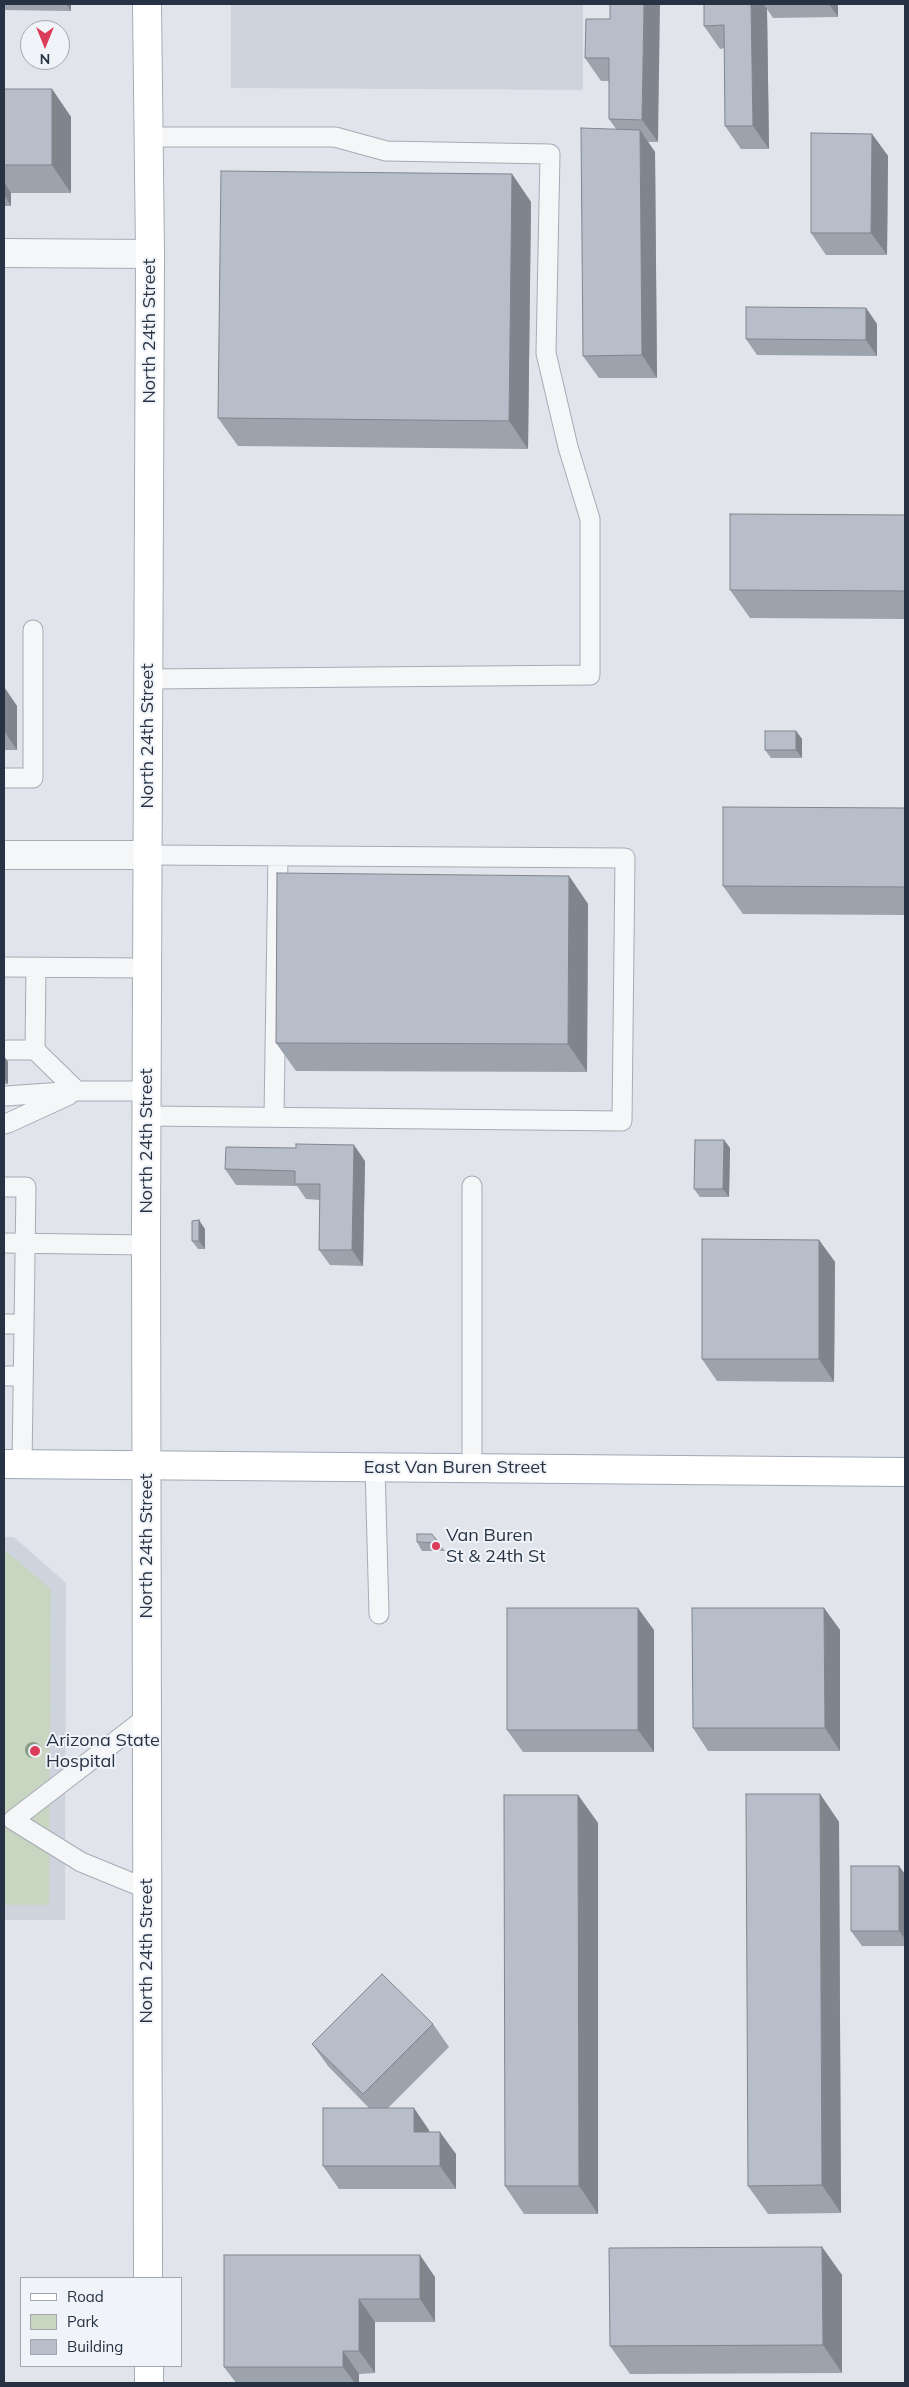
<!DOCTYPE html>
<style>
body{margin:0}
#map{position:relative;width:909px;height:2387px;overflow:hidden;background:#e1e5eb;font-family:Mulish,sans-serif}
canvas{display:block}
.frame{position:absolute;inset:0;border:5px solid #273344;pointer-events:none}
.legend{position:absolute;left:20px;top:2277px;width:162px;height:90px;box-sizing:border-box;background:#f0f4f8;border:1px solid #a0a7b0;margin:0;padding:6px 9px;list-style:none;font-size:15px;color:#273344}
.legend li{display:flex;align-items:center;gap:10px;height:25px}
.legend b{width:25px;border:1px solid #a0a7b0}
.north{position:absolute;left:20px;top:20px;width:50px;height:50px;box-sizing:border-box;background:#f0f4f8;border:1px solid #a0a7b0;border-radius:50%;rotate:180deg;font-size:14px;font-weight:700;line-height:20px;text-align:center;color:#273344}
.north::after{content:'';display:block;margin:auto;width:18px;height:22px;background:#da3c59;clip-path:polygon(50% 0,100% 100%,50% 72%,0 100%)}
</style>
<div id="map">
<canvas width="909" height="2387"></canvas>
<div class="frame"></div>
<ul class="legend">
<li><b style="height:6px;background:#fff"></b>Road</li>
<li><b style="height:14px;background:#c7d5c1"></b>Park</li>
<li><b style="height:14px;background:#b7bec9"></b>Building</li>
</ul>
<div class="north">N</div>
</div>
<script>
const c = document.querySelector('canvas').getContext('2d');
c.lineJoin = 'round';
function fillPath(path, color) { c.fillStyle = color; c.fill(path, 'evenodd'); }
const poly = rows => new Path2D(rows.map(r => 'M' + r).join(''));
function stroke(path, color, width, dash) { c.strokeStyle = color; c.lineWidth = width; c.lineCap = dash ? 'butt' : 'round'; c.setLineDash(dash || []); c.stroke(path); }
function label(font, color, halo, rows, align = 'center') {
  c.font = font + ' Mulish,sans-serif'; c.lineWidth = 4; c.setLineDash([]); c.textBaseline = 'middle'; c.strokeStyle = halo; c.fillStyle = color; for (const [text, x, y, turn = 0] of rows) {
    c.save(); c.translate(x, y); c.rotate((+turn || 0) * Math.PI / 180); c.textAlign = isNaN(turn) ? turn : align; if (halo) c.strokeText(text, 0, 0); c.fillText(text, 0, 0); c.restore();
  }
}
const built = poly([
 [231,4,583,4,583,90,231,88],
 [4,1537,14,1537,66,1583,65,1920,4,1920]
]);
const green = poly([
 [4,1552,7,1552,51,1589,49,1905,4,1905]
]);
const service = poly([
 [148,137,335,137,386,151,550,154,546,353,568,447,590,519,590,675,148,679],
 [4,778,33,778,33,630],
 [4,967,148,968],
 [7,1050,35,1050,77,1091],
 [35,1050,36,967],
 [6,1096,77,1091,147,1091],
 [147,1116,622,1121,625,858,148,855],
 [274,1116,278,856],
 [4,1124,8,1123,69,1095],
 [472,1186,472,1468],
 [4,1187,26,1187,22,1465],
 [4,1243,147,1245],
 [4,1324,23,1324],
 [4,1376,23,1376],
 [375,1467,379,1614],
 [147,1717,13,1820,81,1862,147,1889]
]);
const minor = poly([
 [4,253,150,254],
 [4,855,148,855]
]);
const secondary = poly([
 [147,4,150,254,146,1232,148,2278],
 [149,2366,149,2383]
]);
const primary = poly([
 [4,1464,905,1472]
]);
const trees = [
 [33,1750]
];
const wall = poly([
 [4,4,71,4,71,11,4,10],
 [704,4,838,4,838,17,773,18,767,9,769,149,741,149,725,126,725,48,720,49,704,26],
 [610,19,658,142,648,142,655,152,657,378,599,378,583,356,616,129,609,119,609,81,601,81,585,58],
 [4,89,52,89,71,117,71,193,11,193,11,206,4,206],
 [872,134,888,156,887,255,826,255,811,233],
 [512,174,531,202,528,449,238,446,218,418],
 [866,308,877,324,877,356,757,355,746,339],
 [905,515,905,619,750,618,730,590],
 [4,687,17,706,17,750,4,750],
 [796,731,802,739,802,758,771,758,765,750],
 [905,808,905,915,743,914,723,886],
 [569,876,588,904,587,1072,296,1071,276,1043],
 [4,1056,8,1062,8,1084,4,1084],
 [724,1140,730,1148,729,1197,700,1197,694,1189],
 [365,1161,363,1266,330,1265,319,1250,320,1200,306,1199,297,1186,236,1185,225,1169],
 [205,1229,205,1249,198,1249,192,1241],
 [819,1240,835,1262,834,1382,717,1381,702,1359],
 [417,1542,439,1543,445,1551,422,1551],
 [824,1608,840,1630,840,1751,708,1751,693,1728],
 [654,1630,654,1752,523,1752,507,1730],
 [820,1794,839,1822,841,2213,768,2214,748,2186],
 [578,1795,598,1823,598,2214,524,2214,505,2186],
 [905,1874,905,1946,862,1946,851,1931],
 [433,2024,449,2047,388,2108,429,2130,429,2132,456,2154,456,2189,339,2189,323,2166,369,2108,328,2066,312,2044],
 [822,2247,842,2275,842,2373,630,2374,610,2346],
 [224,2255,435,2277,435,2322,375,2322,375,2373,359,2374,359,2383,236,2383,224,2367]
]);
const shadedWall = poly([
 [66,4,71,4,71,11],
 [644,4,660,4,658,142,642,120],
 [751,4,763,4,767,9,769,149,753,126],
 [829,4,838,4,838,17],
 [52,89,71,117,71,193,52,165],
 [640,130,655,152,657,378,642,355],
 [872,134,888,156,887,255,871,233],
 [512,174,531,202,528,449,509,421],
 [4,182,11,193,11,206,4,195],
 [866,308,877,324,877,356,866,340],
 [4,687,17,706,17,750,4,731],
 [796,731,802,739,802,758,796,750],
 [569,876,588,904,587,1072,568,1044],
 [4,1056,8,1062,8,1084,4,1078],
 [724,1140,730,1148,729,1197,723,1189],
 [354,1145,365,1161,363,1266,352,1250],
 [199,1220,205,1229,205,1249,199,1241],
 [819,1240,835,1262,834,1382,819,1359],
 [638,1608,654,1630,654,1752,638,1730],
 [824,1608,840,1630,840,1751,825,1728],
 [820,1794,839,1822,841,2213,822,2185],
 [578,1795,598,1823,598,2214,579,2186],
 [899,1866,905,1874,905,1939,899,1931],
 [414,2108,429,2130,429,2154,414,2132],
 [440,2132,456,2154,456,2189,440,2166],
 [822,2247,842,2275,842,2373,823,2345],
 [420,2255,435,2277,435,2322,420,2299],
 [359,2299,375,2322,375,2373,359,2351],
 [343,2351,359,2374,359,2383,355,2383,343,2367]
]);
const building = poly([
 [610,4,644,4,642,120,609,119,609,58,585,58,586,19,610,19,610,4],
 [704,4,751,4,753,126,725,126,724,25,704,26,704,4],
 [4,89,52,89,52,165,4,165,4,89],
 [581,128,640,130,642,355,583,356,581,128],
 [811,133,872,134,871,233,811,233,811,133],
 [221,171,512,174,509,421,218,418,221,171],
 [746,307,866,308,866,340,746,339,746,307],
 [730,514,905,515,905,591,730,590,730,514],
 [765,731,796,731,796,750,765,750,765,731],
 [723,807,905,808,905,887,723,886,723,807],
 [277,873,569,876,568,1044,276,1043,277,873],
 [695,1140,724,1140,723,1189,694,1189,695,1140],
 [296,1144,354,1145,352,1250,319,1250,320,1184,295,1184,295,1171,225,1169,226,1147,296,1148,296,1144],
 [199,1220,199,1241,192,1241,192,1221,199,1220],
 [702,1239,819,1240,819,1359,702,1359,702,1239],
 [417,1534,432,1534,439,1543,417,1542,417,1534],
 [507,1608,638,1608,638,1730,507,1730,507,1608],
 [692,1608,824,1608,825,1728,693,1728,692,1608],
 [746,1794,820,1794,822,2185,748,2186,746,1794],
 [504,1795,578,1795,579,2186,505,2186,504,1795],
 [851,1866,899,1866,899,1931,851,1931,851,1866],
 [382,1974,433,2024,363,2094,312,2044,382,1974],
 [323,2108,414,2108,414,2132,440,2132,440,2166,323,2166,323,2108],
 [822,2247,823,2345,610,2346,609,2248,822,2247],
 [224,2255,420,2255,420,2299,359,2299,359,2351,343,2351,343,2367,224,2367,224,2255]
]);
const markers = [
 [436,1546,5,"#da3c59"],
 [35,1751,6,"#da3c59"]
];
const streetNames = [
 ["North 24th Street",150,331,-90],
 ["North 24th Street",148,736,-90],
 ["North 24th Street",147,1141,-90],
 ["East Van Buren Street",455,1468],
 ["North 24th Street",147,1546,-90],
 ["North 24th Street",147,1951,-90]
];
const poiNames = [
 ["Van Buren",446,1536],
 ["St & 24th St",446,1557],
 ["Arizona State",46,1741],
 ["Hospital",46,1762]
];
fillPath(built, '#ced4dd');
fillPath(green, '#c7d5c1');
stroke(service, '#a5acb6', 21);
stroke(minor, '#a5acb6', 30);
stroke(secondary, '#a5acb6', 30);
stroke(primary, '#9fa9b7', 30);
stroke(service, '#f4f6f8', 19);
stroke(minor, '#f4f6f8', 28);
stroke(secondary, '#fff', 28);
stroke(primary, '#fff', 28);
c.fillStyle = '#879c86';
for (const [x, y] of trees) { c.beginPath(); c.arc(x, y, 8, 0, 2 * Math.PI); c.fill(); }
fillPath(wall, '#9da3ad');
fillPath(shadedWall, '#80858d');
fillPath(building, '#b7bec9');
stroke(building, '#80858d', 1);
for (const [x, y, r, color] of markers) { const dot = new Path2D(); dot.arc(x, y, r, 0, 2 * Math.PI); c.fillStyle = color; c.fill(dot); stroke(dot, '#f0f4f8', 2); }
label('18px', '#273344', '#f0f4f8', streetNames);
label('18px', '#273344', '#f0f4f8', poiNames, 'left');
</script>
